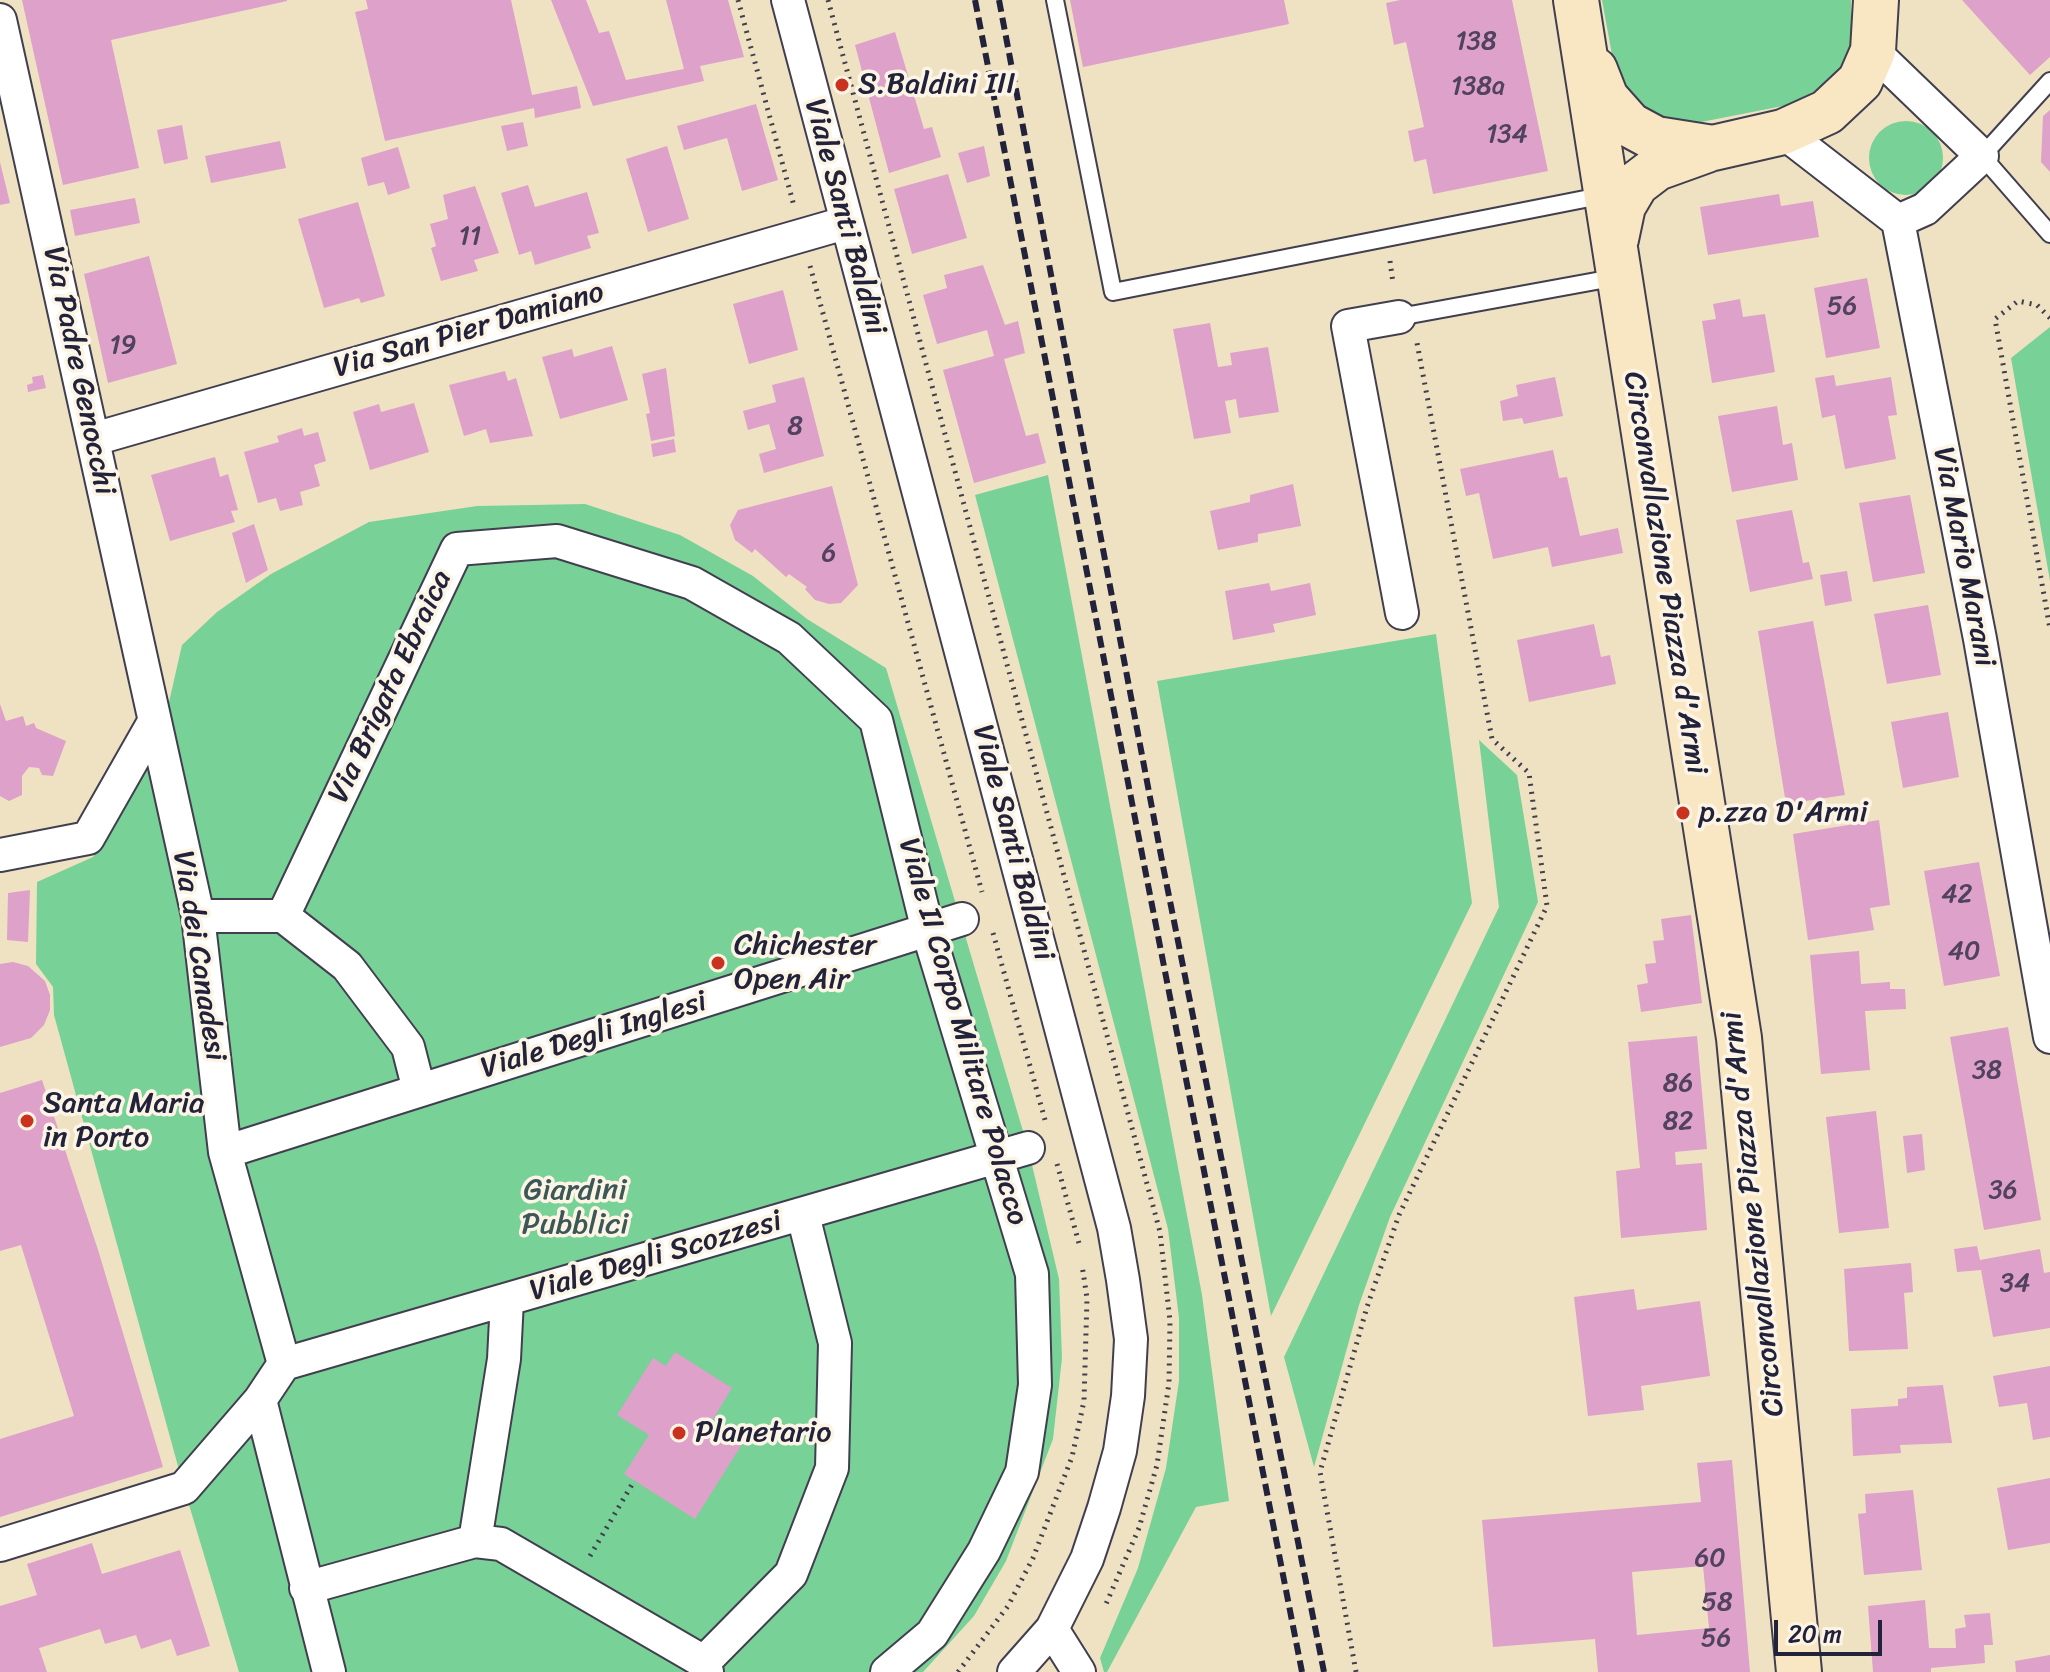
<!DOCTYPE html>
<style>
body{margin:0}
#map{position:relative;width:2050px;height:1672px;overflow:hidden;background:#efe2c2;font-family:Sriracha,sans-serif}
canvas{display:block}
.scale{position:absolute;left:1774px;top:1620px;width:108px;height:36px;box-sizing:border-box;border:4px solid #22223b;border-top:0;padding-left:10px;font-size:24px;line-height:28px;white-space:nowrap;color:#22223b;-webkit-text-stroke:6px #fcf5e5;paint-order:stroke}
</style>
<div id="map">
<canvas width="2050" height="1672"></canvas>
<div class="scale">20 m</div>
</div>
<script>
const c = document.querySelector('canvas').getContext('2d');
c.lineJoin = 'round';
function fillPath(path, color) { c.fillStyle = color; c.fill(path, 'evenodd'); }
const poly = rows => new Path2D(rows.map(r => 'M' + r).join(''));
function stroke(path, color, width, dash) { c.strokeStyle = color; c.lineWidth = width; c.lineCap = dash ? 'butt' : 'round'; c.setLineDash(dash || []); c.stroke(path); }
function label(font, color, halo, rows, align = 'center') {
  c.font = font + ' Sriracha,sans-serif'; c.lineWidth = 7; c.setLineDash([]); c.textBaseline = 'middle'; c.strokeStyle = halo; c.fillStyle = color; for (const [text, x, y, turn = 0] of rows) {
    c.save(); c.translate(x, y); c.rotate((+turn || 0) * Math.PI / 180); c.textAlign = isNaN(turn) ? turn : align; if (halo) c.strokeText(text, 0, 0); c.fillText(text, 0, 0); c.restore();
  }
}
const green = poly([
 [1602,0,1851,0,1851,50,1845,66,1821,88,1788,105,1696,123,1656,116,1630,101,1613,60],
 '1869 158a37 37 0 1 1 74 0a37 37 0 1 1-74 0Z',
 [2050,327,2050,581,2011,358],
 [1048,475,1202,1295,1229,1501,1196,1507,1107,1672,1104,1672,1100,1658,1138,1568,1166,1468,1179,1381,1179,1318,1168,1229,975,495],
 [585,504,680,535,753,576,807,619,886,668,1028,1148,1059,1279,1062,1358,1053,1439,1006,1561,974,1616,923,1672,239,1672,184,1488,54,1015,53,987,36,964,37,882,93,857,159,746,182,645,217,612,271,574,369,522,477,506],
 [1436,634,1472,903,1271,1316,1157,681],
 [1479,740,1517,775,1538,902,1390,1217,1359,1305,1314,1467,1284,1357,1499,907]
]);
const building = poly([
 [22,0,287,0,287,1,111,40,139,168,63,185],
 [366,0,511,0,532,95,577,86,581,108,535,118,534,108,385,141,355,12,368,9],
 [551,0,586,0,599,33,609,31,626,80,684,69,666,0,728,0,744,57,700,66,704,81,593,106],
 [1070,0,1284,0,1289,24,1083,67],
 [1400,0,1512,0,1548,171,1433,194,1426,159,1414,162,1408,131,1424,127,1406,42,1394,45,1386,3],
 [1962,0,2050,0,2050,57,2030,75],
 [895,32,924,129,932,127,941,157,889,173,855,45],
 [756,104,778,180,742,191,727,138,684,150,677,126],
 [2050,110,2050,172,2041,162,2043,116],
 [523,122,528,146,507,151,501,126],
 [182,125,188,159,164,164,157,130],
 [280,141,286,168,211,183,205,156],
 [667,146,689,219,648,232,626,159],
 [984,146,990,176,967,183,958,153],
 [398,147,410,188,388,195,384,182,368,186,361,158],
 [0,162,10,203,0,205],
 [948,174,967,238,912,254,894,189],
 [528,185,535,207,587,192,599,233,587,236,591,248,535,265,531,251,519,255,501,193],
 [475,186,499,253,474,260,478,271,441,281,431,248,436,246,430,224,448,219,443,195],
 [1779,194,1781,206,1813,201,1819,237,1708,255,1700,207],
 [135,198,140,223,75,236,70,210],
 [358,202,385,296,361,303,359,298,324,308,298,219],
 [149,256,177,364,108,383,84,274],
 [983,265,1005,325,1018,321,1025,353,1004,359,1026,436,1038,433,1046,463,974,483,943,370,994,356,987,330,937,344,923,295,947,288,944,275],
 [1867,278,1880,348,1826,358,1814,288],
 [783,290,798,350,749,364,733,304],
 [1740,299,1743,317,1765,314,1775,372,1712,383,1702,321,1716,319,1713,304],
 [1210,323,1218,367,1232,365,1230,353,1268,347,1279,412,1239,418,1236,399,1225,401,1231,433,1194,439,1173,329],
 [612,346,628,400,560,419,542,357,572,349,574,357],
 [666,368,675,436,651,441,646,414,650,413,642,374],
 [505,371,508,381,516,378,533,436,490,443,486,429,464,436,449,385],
 [43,375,46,388,28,392,27,385,33,383,32,377],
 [1834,375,1836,386,1891,377,1897,415,1888,416,1896,459,1845,469,1835,415,1822,418,1815,378],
 [804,377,824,456,764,473,759,454,776,449,769,424,748,430,743,411,776,402,772,385],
 [1555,377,1563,416,1524,424,1522,418,1503,421,1500,401,1518,396,1516,385],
 [414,403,429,452,370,470,353,412,379,404,381,412],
 [1777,406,1783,445,1792,443,1798,480,1732,492,1718,416],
 [302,428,304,436,318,432,326,461,314,465,320,486,300,492,303,505,280,511,276,498,258,503,244,452,279,442,277,436],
 [674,439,676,452,653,457,651,444],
 [1553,450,1559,478,1567,477,1580,536,1618,528,1623,553,1552,567,1548,547,1493,559,1479,493,1466,496,1460,469],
 [215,457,220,477,228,474,238,510,231,511,235,522,170,541,151,475],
 [1293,484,1301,526,1258,534,1258,542,1218,550,1210,511,1250,502,1250,495],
 [832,486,858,585,841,603,829,604,815,600,805,589,807,587,789,574,786,577,755,549,752,553,735,540,730,525,738,510],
 [1910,495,1925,573,1873,582,1859,503],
 [1792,510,1803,563,1809,562,1813,579,1750,592,1736,520],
 [254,524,268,570,246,583,232,533],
 [1847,571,1852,601,1825,606,1820,575],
 [1269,583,1271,591,1310,583,1316,615,1273,624,1275,632,1233,640,1225,591],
 [1928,605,1941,675,1887,684,1874,614],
 [1813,621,1845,795,1786,804,1758,631],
 [1594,624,1601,657,1610,655,1616,684,1529,702,1517,640],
 [0,704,6,721,23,716,26,726,34,723,36,728,66,741,53,776,42,775,39,768,29,767,22,776,22,795,9,801,0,796],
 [1948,712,1959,777,1903,788,1891,722],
 [1879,820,1890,905,1870,908,1874,930,1808,940,1793,834],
 [1979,862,2000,976,1944,986,1924,871],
 [30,890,28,942,7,940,8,893],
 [1691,915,1702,1003,1641,1012,1637,985,1648,983,1645,964,1656,963,1653,941,1664,940,1661,919],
 [1859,951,1861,984,1890,982,1890,989,1905,989,1906,1009,1865,1011,1870,1070,1821,1074,1810,955],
 [13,962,28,966,45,981,50,995,50,1010,44,1025,31,1038,0,1047,0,964],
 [2008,1027,2041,1220,1984,1230,1950,1037],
 [1697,1036,1707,1149,1675,1152,1676,1165,1702,1163,1707,1230,1621,1238,1616,1171,1640,1168,1628,1042],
 [42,1080,99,1253,163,1467,0,1517,0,1439,74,1416,21,1245,0,1251,0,1093],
 [1876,1111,1889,1228,1839,1233,1826,1117],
 [1922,1134,1925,1170,1907,1173,1903,1136],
 [1977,1246,1980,1260,2040,1249,2044,1273,2050,1272,2050,1328,1993,1337,1981,1270,1957,1272,1954,1249],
 [1911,1263,1913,1292,1904,1293,1908,1349,1849,1351,1844,1269],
 [1634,1289,1637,1310,1700,1301,1710,1376,1641,1386,1644,1410,1588,1416,1574,1297],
 [675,1352,732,1388,712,1421,744,1441,695,1519,624,1474,649,1435,617,1415,653,1358,666,1366],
 [2050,1366,2050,1437,2033,1440,2027,1403,1999,1407,1993,1376],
 [1943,1385,1952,1443,1900,1445,1901,1453,1853,1456,1851,1409,1898,1406,1898,1399,1907,1398,1907,1387],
 [1732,1460,1750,1672,1598,1672,1595,1639,1493,1647,1482,1520,1701,1502,1697,1463],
 [1703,1566,1709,1628,1637,1635,1632,1572],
 [2050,1478,2050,1543,2008,1550,1997,1488],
 [1913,1490,1922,1570,1864,1575,1858,1514,1866,1513,1865,1494],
 [92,1543,102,1574,180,1550,210,1646,177,1656,171,1639,141,1649,136,1635,105,1644,100,1629,39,1648,47,1672,0,1672,0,1606,37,1595,27,1564],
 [1925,1600,1929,1648,1956,1648,1955,1629,1966,1627,1964,1615,1990,1613,1993,1645,1984,1645,1985,1663,1931,1668,1931,1672,1873,1672,1868,1606],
 [2050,1655,2050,1672,2016,1672,2015,1661]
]);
const path = poly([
 [738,0,794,206],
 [828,0,1160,1232,1170,1321,1169,1383,1157,1465,1139,1528,1106,1604],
 [1390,261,1393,283],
 [810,266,982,892],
 [2050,318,2037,305,2018,301,1995,319,2050,629],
 [993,933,1045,1120],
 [1057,1164,1080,1247],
 [590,1556,634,1481],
 [958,1672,1008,1606,1033,1558,1072,1457,1084,1401,1087,1298,1082,1265],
 [1356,1672,1320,1472,1367,1307,1399,1215,1547,906,1529,773,1492,739,1417,343]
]);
const lane = poly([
 [1055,0,1113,292,1605,195],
 [2050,81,1982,156,2050,234],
 [1399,317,1618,277]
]);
const street = poly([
 [788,0,1114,1228,1123,1280,1131,1339,1128,1396,1120,1451,1104,1508,1087,1559,1052,1629,1014,1672],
 [0,20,198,916,225,1152,284,1364,260,1400,329,1672],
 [1873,51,1982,156,1925,209,1898,221],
 [1783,132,1898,221,1980,639,2050,1037],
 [1399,317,1348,326,1402,613],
 [94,439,845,223],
 [0,855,88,838,154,722],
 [198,916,283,916,347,966,408,1047,419,1090],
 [283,916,457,549,557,541,692,583,789,638,876,720,928,931,1032,1274,1035,1385,1022,1472,984,1551,932,1634,887,1672],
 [225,1152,962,919],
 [284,1364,1028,1148],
 [475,1541,504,1359,507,1300],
 [0,1545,184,1488,260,1400],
 [306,1588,475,1541,501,1544,704,1662,707,1672],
 [1052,1629,1079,1672],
 [704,1662,791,1574,832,1468,835,1343,803,1215]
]);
const secondary = poly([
 [1576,0,1739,1038,1799,1672],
 [1595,70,1606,98,1630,125,1656,139,1713,148,1783,132,1827,112,1860,81,1873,51,1876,0],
 [1616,239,1623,206,1636,184,1657,168,1707,150]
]);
const rail = poly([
 [975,0,1302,1672],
 [999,0,1163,866,1324,1672]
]);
const markers = [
 [842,85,8,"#c8321e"],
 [1683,813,8,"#c8321e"],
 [718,963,8,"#c8321e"],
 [27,1121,8,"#c8321e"],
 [679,1433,8,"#c8321e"]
];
const numberNames = [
 ["138",1476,42],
 ["138a",1478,87],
 ["134",1507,135],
 ["11",470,237],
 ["56",1842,307],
 ["19",123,346],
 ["8",795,427],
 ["6",829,554],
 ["42",1957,895],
 ["40",1964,952],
 ["38",1987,1071],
 ["86",1678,1084],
 ["82",1678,1122],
 ["36",2003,1191],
 ["34",2015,1284],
 ["60",1710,1559],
 ["58",1717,1603],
 ["56",1716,1639]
];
const poiNames = [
 ["S.Baldini III",858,85],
 ["p.zza D'Armi",1699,813],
 ["Chichester",734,946],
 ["Open Air",734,980],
 ["Santa Maria",43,1104],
 ["in Porto",43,1138],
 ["Planetario",695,1433]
];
const streetNames = [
 ["Viale Santi Baldini",844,217,75],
 ["Via San Pier Damiano",469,331,-16],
 ["Via Padre Genocchi",78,371,78],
 ["Via Mario Marani",1963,557,79],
 ["Circonvallazione Piazza d'Armi",1664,573,81],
 ["Via Brigata Ebraica",391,687,-65],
 ["Viale Santi Baldini",1012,843,75],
 ["Via dei Canadesi",198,956,81],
 ["Viale II Corpo Militare Polacco",962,1032,74],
 ["Viale Degli Inglesi",594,1036,-17],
 ["Circonvallazione Piazza d'Armi",1754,1214,-96],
 ["Viale Degli Scozzesi",656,1257,-16]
];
const parkNames = [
 ["Giardini",575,1191],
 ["Pubblici",575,1225]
];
fillPath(green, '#78d197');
fillPath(building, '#dda1ca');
stroke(lane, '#413f4f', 20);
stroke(street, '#413f4f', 36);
stroke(secondary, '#413f4f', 48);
stroke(path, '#413f4f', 5, [2, 6]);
stroke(lane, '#fff', 16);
stroke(street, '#fff', 32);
stroke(secondary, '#f9e7c3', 44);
stroke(rail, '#22223b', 6, [12, 6]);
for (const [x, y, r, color] of markers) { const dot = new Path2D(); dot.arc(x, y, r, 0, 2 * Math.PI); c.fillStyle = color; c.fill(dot); stroke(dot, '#fcf5e5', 3); }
label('26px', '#51425f', null, numberNames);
label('30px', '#22223b', '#fcf5e5', poiNames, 'left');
label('30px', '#22223b', '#fcf5e5', streetNames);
label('30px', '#3c5757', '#fcf5e5', parkNames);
</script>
